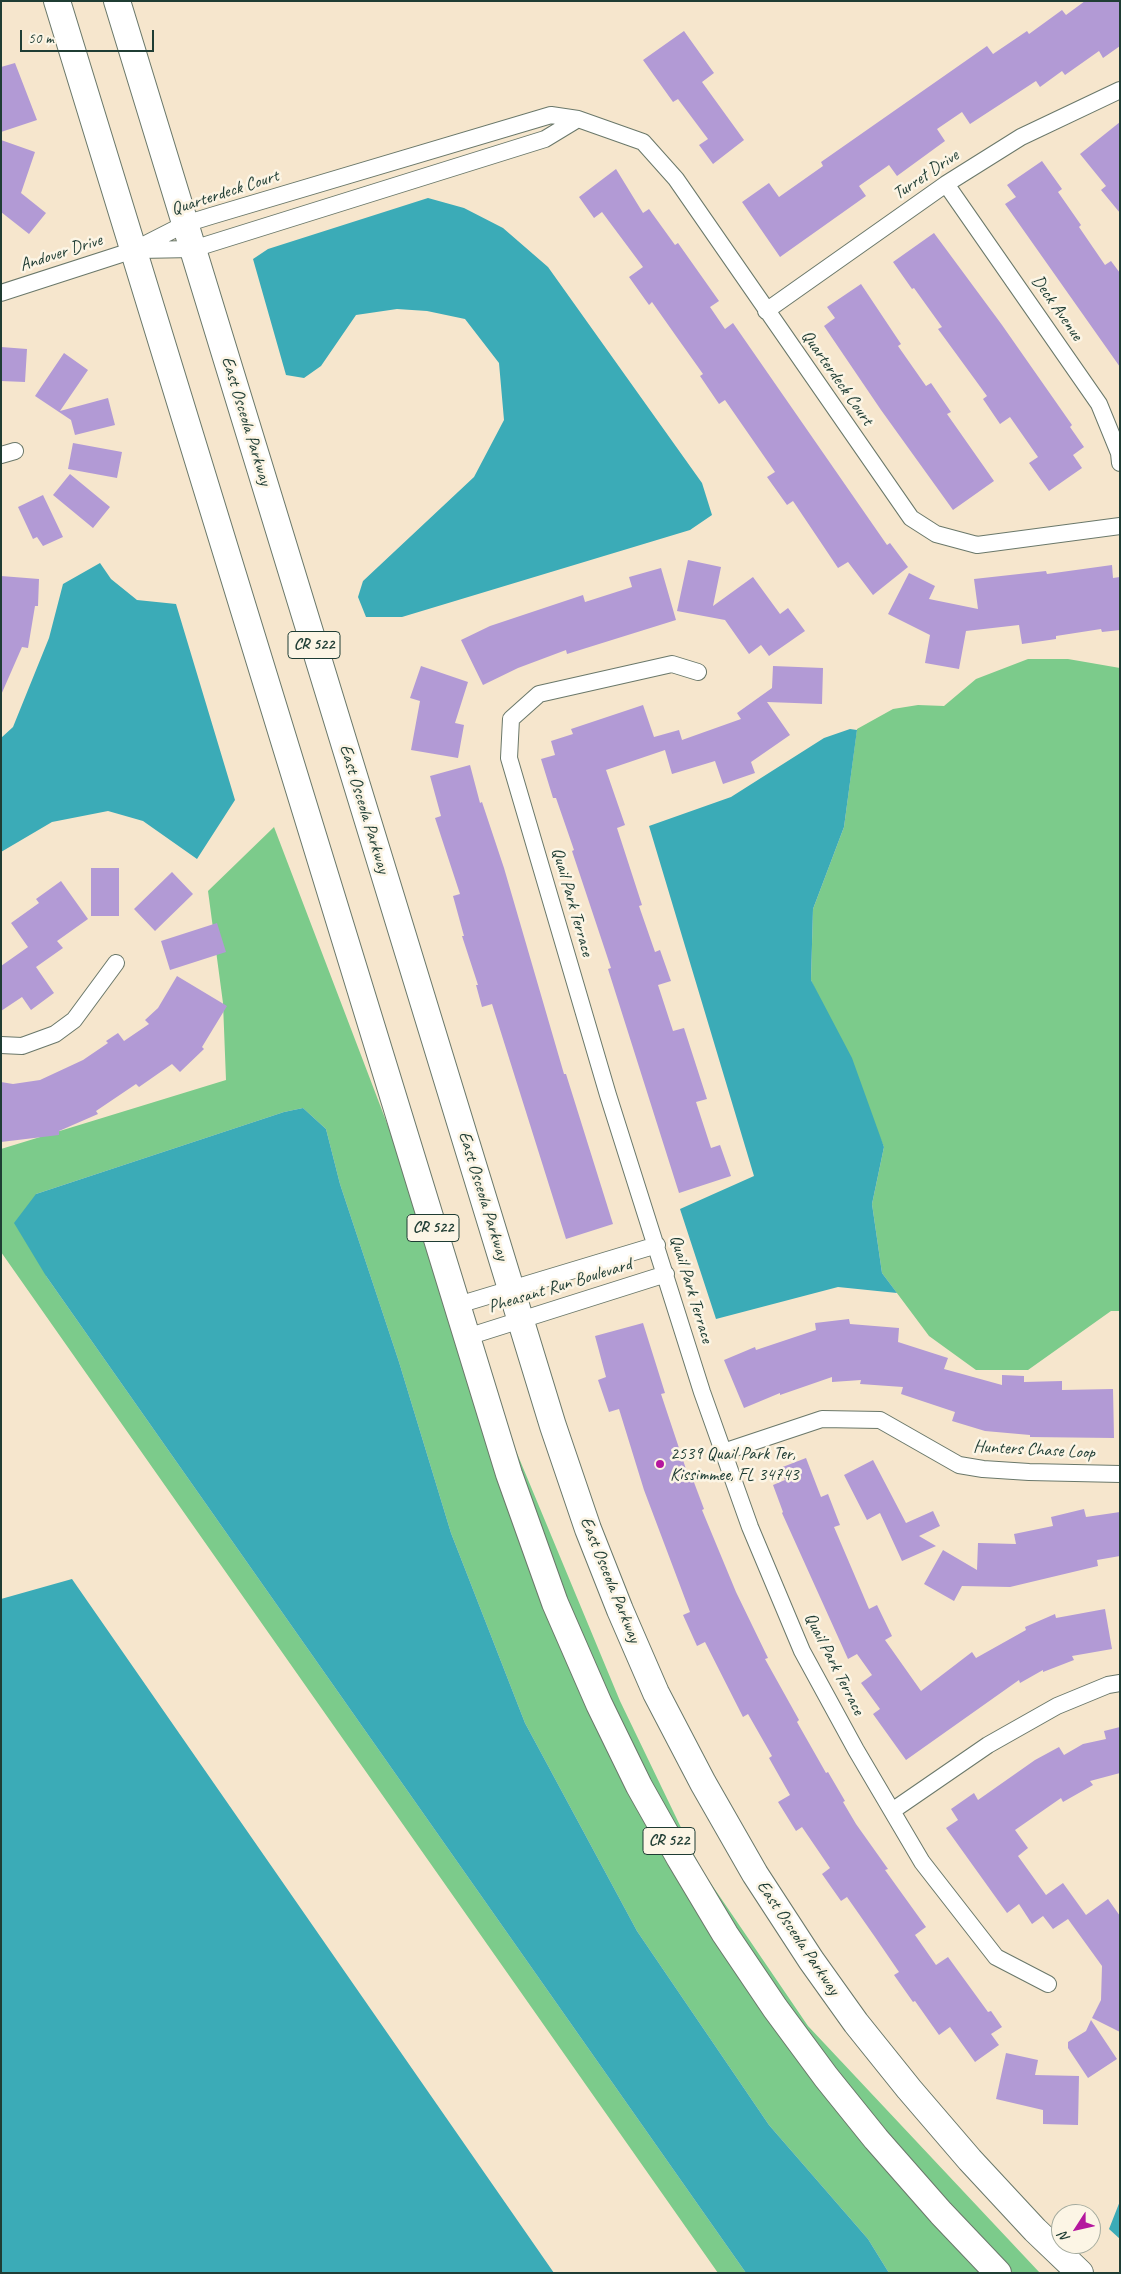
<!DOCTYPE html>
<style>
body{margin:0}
#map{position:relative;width:1121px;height:2274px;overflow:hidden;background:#f6e6cd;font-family:Caveat,sans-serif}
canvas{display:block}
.frame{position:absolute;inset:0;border:2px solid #1f3d34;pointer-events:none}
.north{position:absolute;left:1051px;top:2204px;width:50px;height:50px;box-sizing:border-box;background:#fcf5e5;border:1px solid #a4ab9e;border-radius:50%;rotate:235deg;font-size:14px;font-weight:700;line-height:20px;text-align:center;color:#1f3d34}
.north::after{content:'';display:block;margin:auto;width:18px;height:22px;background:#b5179e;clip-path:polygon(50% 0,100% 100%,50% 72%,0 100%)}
.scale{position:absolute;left:20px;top:30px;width:134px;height:22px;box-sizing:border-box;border:2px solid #1f3d34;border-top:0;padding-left:6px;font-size:15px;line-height:18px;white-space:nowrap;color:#1f3d34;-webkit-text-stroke:4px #fcf5e5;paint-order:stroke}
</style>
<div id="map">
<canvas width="1121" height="2274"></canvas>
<div class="frame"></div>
<div class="north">N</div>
<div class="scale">50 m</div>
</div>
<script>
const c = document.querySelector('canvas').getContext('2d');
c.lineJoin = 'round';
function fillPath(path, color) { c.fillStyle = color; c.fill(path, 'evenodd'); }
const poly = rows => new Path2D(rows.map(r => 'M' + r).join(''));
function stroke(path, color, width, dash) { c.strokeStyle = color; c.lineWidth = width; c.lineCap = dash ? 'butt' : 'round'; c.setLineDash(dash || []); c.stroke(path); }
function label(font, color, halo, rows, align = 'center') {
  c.font = font + ' Caveat,sans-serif'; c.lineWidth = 5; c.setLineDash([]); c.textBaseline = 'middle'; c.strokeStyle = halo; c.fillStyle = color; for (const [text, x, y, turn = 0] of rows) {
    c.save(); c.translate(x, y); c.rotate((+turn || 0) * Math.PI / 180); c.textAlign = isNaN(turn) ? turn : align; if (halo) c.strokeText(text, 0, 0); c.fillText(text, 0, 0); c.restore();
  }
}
const green = poly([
 [1028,659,1068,659,1120,668,1120,1311,1111,1311,1028,1370,976,1370,929,1336,882,1273,872,1204,884,1147,811,980,813,909,844,827,857,729,893,709,918,705,944,706,976,679],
 [274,827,404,1168,630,1791,984,2273,889,2273,868,2239,769,2125,637,1931,525,1723,451,1533,399,1362,340,1184,326,1129,303,1108,284,1112,36,1194,46,1276,746,2273,718,2273,1,1252,1,1149,226,1080,223,1003,208,891],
 [504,1422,620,1701,701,1869,808,2026,1040,2273,1013,2273,949,2207,835,2070,734,1928,648,1781,565,1598]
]);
const water = poly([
 [428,198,464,208,503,228,548,267,702,483,712,515,690,530,402,617,366,617,358,597,363,581,474,477,504,420,499,363,465,319,427,311,397,309,356,315,321,366,304,378,286,375,253,259,268,249],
 [100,563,111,579,137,600,176,604,235,800,197,859,143,821,108,811,52,822,1,852,1,738,13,727,49,638,63,584],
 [850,729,857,730,844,827,813,909,811,980,852,1058,884,1147,872,1204,882,1273,897,1293,838,1287,716,1319,680,1209,754,1176,649,826,731,797,824,738],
 [303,1108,326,1129,340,1184,399,1362,451,1533,525,1723,637,1931,769,2125,868,2239,889,2273,746,2273,46,1276,14,1223,36,1194,284,1112],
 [72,1579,554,2273,1,2273,1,1599],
 [1120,2201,1120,2239,1109,2229]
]);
const building = poly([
 [1085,1,1120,1,1120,46,1103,58,1099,51,1065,75,1062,71,1040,87,1036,81,970,124,962,112,937,129,945,141,897,176,889,165,859,186,866,196,780,257,742,202,769,183,779,197,823,166,821,162,987,46,993,54,1027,31,1029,34,1062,10,1066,15],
 [684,31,714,73,702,82,744,140,713,164,699,145,708,139,678,99,673,102,643,60],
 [15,63,37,120,1,132,1,67],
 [1120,122,1120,213,1101,190,1106,186,1080,154],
 [1,140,35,152,21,193,46,213,29,234,1,212],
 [1042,161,1062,189,1058,192,1081,225,1079,227,1105,265,1111,261,1120,273,1120,367,1005,204,1016,197,1007,185],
 [616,169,643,213,649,209,675,245,678,243,719,301,710,307,725,329,733,323,887,545,890,543,908,567,873,595,848,562,838,568,793,501,787,505,767,477,775,472,725,400,719,404,700,376,703,374,676,336,652,302,649,305,629,277,643,267,602,212,594,218,579,197],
 [934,233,1002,325,1072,425,1070,427,1084,447,1073,455,1082,468,1049,491,1029,463,1038,457,1010,417,1000,424,983,399,987,396,938,329,942,327,914,288,912,289,893,262],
 [861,284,901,344,898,346,926,386,931,383,951,412,947,414,994,481,953,510,881,410,824,326,835,318,827,307],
 [1,347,27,349,25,382,1,381],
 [64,353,88,370,60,411,108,398,115,425,75,435,71,420,35,396],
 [73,443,122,452,117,478,68,469],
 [70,474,110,507,93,528,53,495],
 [43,495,63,537,43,546,37,537,33,539,18,507],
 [688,560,721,567,713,606,753,577,780,614,788,608,805,631,769,656,761,645,749,654,725,620,677,611],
 [1112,565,1113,578,1120,577,1120,630,1102,632,1101,629,1056,636,1056,639,1022,644,1019,625,966,631,959,669,925,663,930,635,888,614,909,573,935,586,929,599,978,609,974,579,1046,571,1047,574],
 [661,568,676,620,567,654,566,650,518,668,483,685,461,640,490,626,583,595,585,602,632,587,629,577],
 [1,576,39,579,38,606,35,606,28,648,22,647,1,695],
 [421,666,468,682,455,723,464,725,458,758,411,750,420,701,410,698],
 [773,666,823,668,822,704,767,702,790,735,751,762,755,773,723,784,715,761,672,774,665,750,606,770,625,825,617,828,642,905,639,906,655,952,660,950,671,981,658,985,673,1031,684,1028,707,1099,696,1102,711,1148,720,1145,731,1176,679,1193,608,969,611,968,572,851,574,850,556,798,553,798,541,759,555,755,551,741,573,734,571,729,643,705,654,737,679,730,682,740,741,719,737,713,772,688],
 [470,765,480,803,482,802,504,868,564,1074,566,1074,613,1224,566,1239,492,1004,482,1007,476,985,478,985,462,936,464,936,453,896,460,894,435,818,441,816,430,776],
 [91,868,119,868,119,916,91,916],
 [172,872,193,894,155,931,134,909],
 [61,881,88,919,57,941,63,948,36,967,54,993,31,1010,22,997,1,1011,1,966,28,947,11,923,39,903,36,899],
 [217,923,226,952,170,970,161,941],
 [177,976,227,1006,202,1047,204,1049,180,1072,172,1064,139,1087,136,1084,96,1111,98,1114,59,1131,59,1135,1,1142,1,1082,13,1084,40,1080,83,1060,108,1043,106,1041,118,1033,124,1041,149,1024,145,1020,158,1008],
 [849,1319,850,1324,899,1328,898,1342,948,1358,944,1369,1002,1385,1002,1375,1024,1376,1024,1382,1062,1381,1062,1390,1113,1389,1114,1438,1030,1437,1030,1435,985,1431,952,1421,955,1412,901,1394,903,1387,860,1384,861,1380,832,1382,832,1377,780,1395,780,1393,744,1408,724,1360,755,1347,756,1350,816,1330,815,1323],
 [643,1323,665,1393,661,1394,689,1478,692,1477,704,1509,702,1510,736,1592,768,1658,765,1659,799,1720,797,1722,826,1773,828,1772,845,1801,843,1802,856,1824,888,1869,885,1870,926,1927,915,1935,936,1965,948,1957,988,2012,991,2011,1002,2027,991,2034,999,2045,975,2062,950,2027,939,2035,915,2001,913,2002,894,1975,899,1972,875,1937,847,1897,841,1901,822,1874,830,1868,802,1827,796,1831,778,1802,790,1795,769,1758,772,1756,748,1714,743,1717,705,1642,697,1646,683,1615,690,1612,644,1490,619,1409,609,1412,598,1380,606,1377,595,1336],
 [806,1458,821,1497,828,1494,840,1525,834,1527,869,1609,877,1605,892,1636,885,1640,921,1691,972,1652,976,1658,1026,1630,1025,1627,1055,1614,1056,1618,1105,1609,1112,1649,1072,1656,1074,1660,1043,1672,1043,1670,1020,1683,1019,1680,906,1760,873,1714,880,1709,861,1683,872,1675,857,1654,848,1659,782,1513,783,1512,773,1485,785,1480,780,1468],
 [873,1460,906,1523,933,1511,940,1526,919,1536,936,1546,902,1561,880,1513,867,1520,844,1475],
 [1084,1509,1086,1517,1120,1512,1120,1556,1097,1560,1098,1566,1010,1587,962,1586,954,1601,924,1584,943,1550,977,1570,978,1543,1016,1544,1014,1534,1053,1526,1051,1517],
 [1120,1727,1120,1773,1090,1781,1093,1785,1063,1802,1061,1798,1015,1830,1028,1848,1018,1856,1046,1895,1063,1883,1086,1915,1108,1899,1120,1916,1120,2032,1092,2018,1101,2000,1102,1966,1068,1919,1053,1929,1043,1916,1032,1924,1019,1904,1007,1913,946,1828,958,1820,951,1809,974,1793,978,1800,1035,1760,1059,1747,1064,1755,1083,1744,1106,1739,1104,1731],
 [1091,2020,1117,2059,1088,2078,1068,2048,1068,2042,1086,2031],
 [1006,2053,1038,2060,1035,2075,1079,2076,1078,2125,1043,2124,1043,2110,996,2099]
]);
const minor = poly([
 [946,184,1099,404,1119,453,1120,463],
 [139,250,193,249,545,139,578,119],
 [1,293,134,250,185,224,211,216,551,115,578,119,643,142,676,179,911,518,936,534,977,545,1120,526],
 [766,311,946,184,1021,137,1120,90],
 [1,455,15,451],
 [698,672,672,664,539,694,511,719,509,758,608,1095,702,1392,750,1527,802,1651,856,1750,922,1862,996,1957,1048,1984],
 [1,1045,22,1046,55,1034,74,1020,116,963],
 [458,1305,657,1245],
 [467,1337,666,1274],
 [723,1452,822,1419,880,1420,959,1465,983,1469,1029,1472,1120,1474],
 [892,1811,988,1745,1057,1706,1108,1685,1120,1683]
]);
const primary = poly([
 [57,1,509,1474,555,1603,599,1704,639,1786,679,1857,725,1934,775,2008,826,2077,876,2139,941,2213,998,2273],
 [117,1,553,1426,588,1529,620,1610,656,1693,703,1783,755,1874,811,1960,856,2023,909,2089,970,2160,1035,2230,1080,2273]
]);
const markers = [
 [660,1464,5,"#b5179e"]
];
const shields = [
 [314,645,52],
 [433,1228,52],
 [669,1841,52]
];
const shieldNames = [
 ["CR 522",314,645],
 ["CR 522",433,1228],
 ["CR 522",669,1841]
];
const streetNames = [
 ["Turret Drive",926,175,-34],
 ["Quarterdeck Court",225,193,-18],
 ["Andover Drive",61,253,-18],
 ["Deck Avenue",1057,308,55],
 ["Quarterdeck Court",837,378,55],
 ["East Osceola Parkway",246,421,73],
 ["East Osceola Parkway",364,809,73],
 ["Quail Park Terrace",572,902,74],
 ["East Osceola Parkway",483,1196,73],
 ["Pheasant Run Boulevard",560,1286,-17],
 ["Quail Park Terrace",691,1289,73],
 ["Hunters Chase Loop",1034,1450,3],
 ["East Osceola Parkway",610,1580,68],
 ["Quail Park Terrace",834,1664,63],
 ["East Osceola Parkway",798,1938,56]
];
const poiNames = [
 ["2539 Quail Park Ter,",670,1454],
 ["Kissimmee, FL 34743",670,1475]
];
fillPath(green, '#7ccb8b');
fillPath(water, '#3babb7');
fillPath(building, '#b29ad5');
stroke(minor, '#6a786a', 18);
stroke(primary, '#6a786a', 28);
stroke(minor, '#fff', 16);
stroke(primary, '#fff', 26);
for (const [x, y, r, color] of markers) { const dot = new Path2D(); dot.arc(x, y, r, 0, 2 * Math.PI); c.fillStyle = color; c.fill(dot); stroke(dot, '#fcf5e5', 2); }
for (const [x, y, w] of shields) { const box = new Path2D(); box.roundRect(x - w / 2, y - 13.5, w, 27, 4); c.fillStyle = '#fcf5e5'; c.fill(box); stroke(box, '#1f3d34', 1); }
label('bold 16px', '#1f3d34', null, shieldNames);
label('18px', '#1f3d34', '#fcf5e5', streetNames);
label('18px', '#1f3d34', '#fcf5e5', poiNames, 'left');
</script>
